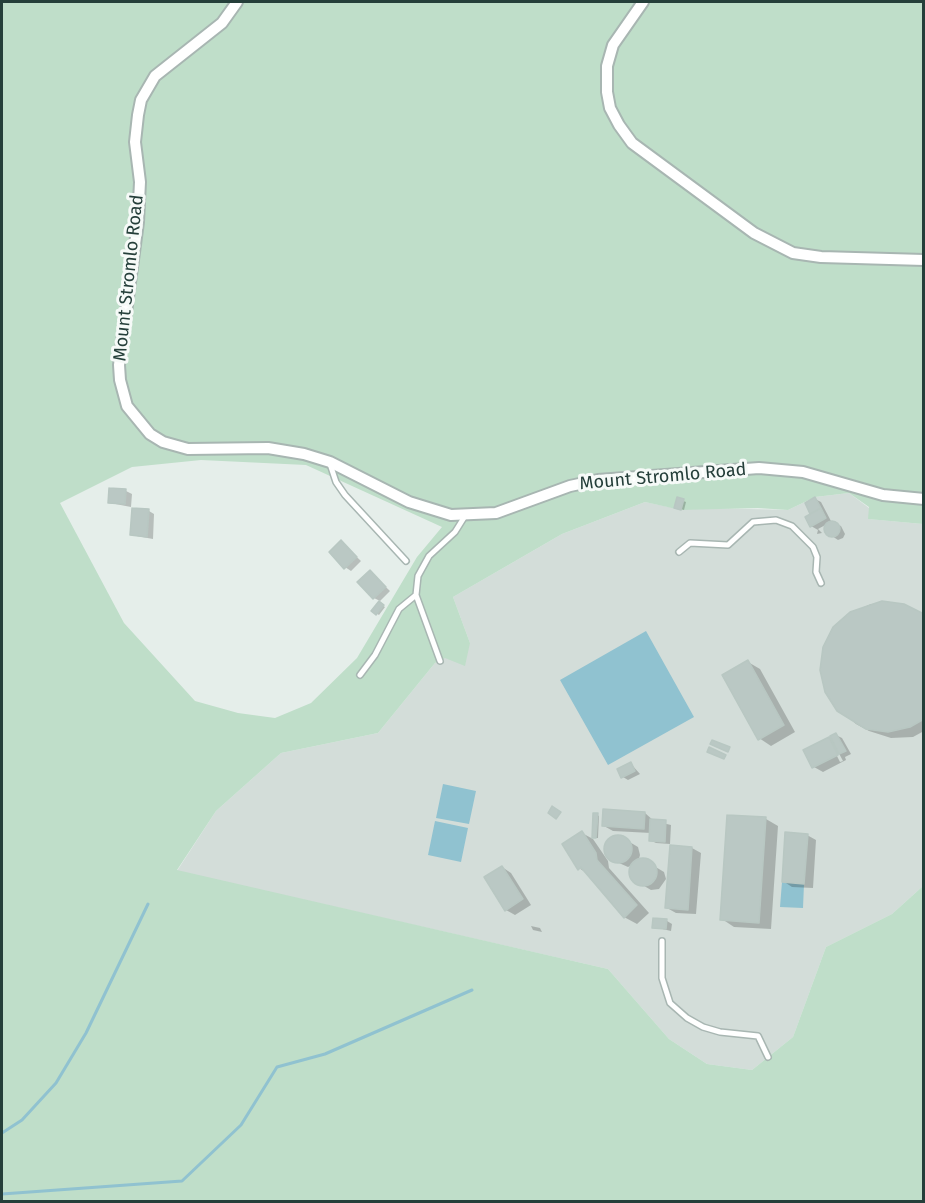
<!DOCTYPE html>
<style>
body{margin:0}
#map{position:relative;width:925px;height:1203px;overflow:hidden;background:#e5eeea;font-family:"Fira Sans",sans-serif}
canvas{display:block}
.frame{position:absolute;inset:0;border:3px solid #253f3a;pointer-events:none}
</style>
<div id="map">
<canvas width="925" height="1203"></canvas>
<div class="frame"></div>
</div>
<script>
const c = document.querySelector('canvas').getContext('2d');
c.lineJoin = 'round';
function fillPath(path, color) { c.fillStyle = color; c.fill(path, 'evenodd'); }
const poly = rows => new Path2D(rows.map(r => 'M' + r).join(''));
function stroke(path, color, width, dash) { c.strokeStyle = color; c.lineWidth = width; c.lineCap = dash ? 'butt' : 'round'; c.setLineDash(dash || []); c.stroke(path); }
function label(font, color, halo, rows, align = 'center') {
  c.font = font + ' "Fira Sans",sans-serif'; c.lineWidth = 6; c.setLineDash([]); c.textBaseline = 'middle'; c.strokeStyle = halo; c.fillStyle = color; for (const [text, x, y, turn = 0] of rows) {
    c.save(); c.translate(x, y); c.rotate((+turn || 0) * Math.PI / 180); c.textAlign = isNaN(turn) ? turn : align; if (halo) c.strokeText(text, 0, 0); c.fillText(text, 0, 0); c.restore();
  }
}
const built = poly([
 [849,493,869,508,869,519,923,524,923,886,892,914,826,947,793,1037,752,1070,707,1064,669,1039,608,969,177,871,216,811,281,753,378,733,435,663,470,643,453,597,562,534,645,502,669,507,788,510,815,497]
]);
const green = poly([
 [2,2,923,2,923,524,868,519,869,507,849,493,815,497,788,510,758,508,681,510,645,502,562,534,453,597,470,643,465,666,445,658,435,663,378,733,281,753,216,811,177,870,608,969,669,1039,707,1064,752,1070,793,1037,826,947,892,914,923,886,923,1201,2,1202],
 [201,460,306,465,442,527,417,557,357,658,311,703,275,718,238,713,195,701,124,623,60,503,132,467]
]);
const water = poly([
 [646,631,694,717,608,765,560,680],
 [443,784,476,791,469,824,436,818],
 [435,821,468,828,461,862,428,855],
 [782,882,804,884,803,908,780,907]
]);
const shadow = poly([
 [111,490,126,491,132,494,131,507,110,503],
 [678,499,686,502,684,510,678,508],
 [815,499,821,502,832,523,841,526,845,534,843,538,838,540,826,532,829,523,818,529,822,533,817,534,818,530,811,526,812,514,807,504],
 [149,511,154,514,153,539,131,535],
 [341,542,361,561,351,571,345,567],
 [370,572,390,591,380,601,374,598],
 [379,603,385,607,379,615,373,611],
 [893,603,924,615,924,731,913,737,891,738,869,731,856,724,831,701,851,613,871,604],
 [748,662,760,669,795,732,771,746,759,738],
 [836,735,842,738,851,754,845,757,846,760,823,772,814,767,805,751,829,738,834,742],
 [831,744,834,744,843,761,840,762],
 [631,764,640,774,628,780,623,777],
 [645,813,654,821,671,825,670,844,656,843,650,840,651,833,613,831,604,826],
 [597,815,599,816,598,838,593,838],
 [766,819,778,826,771,929,734,927,722,919],
 [582,833,593,839,608,861,609,868,649,913,637,924,624,917,588,874,579,868],
 [807,835,816,840,813,888,792,887,783,881],
 [621,837,638,847,640,855,638,862,644,860,664,872,666,879,659,889,651,890,634,880,631,872,635,871,632,870,636,863,628,867,610,859,606,848,609,840],
 [692,848,701,853,696,914,676,913,667,908],
 [502,867,511,873,531,905,515,915,506,910],
 [667,921,672,924,671,931,654,927],
 [531,926,540,928,542,932,533,930]
]);
const stream = poly([
 [2,1133,22,1120,56,1083,86,1033,148,904],
 [2,1194,182,1181,241,1125,277,1067,325,1054,472,990]
]);
const building = poly([
 [109,488,126,489,125,504,108,503,109,488],
 [677,497,684,499,681,510,674,508,677,497],
 [815,497,821,508,810,514,805,503,815,497],
 [132,508,149,509,147,537,130,535,132,508],
 [821,508,826,518,810,527,805,517,821,508],
 '824 529a8 8 0 1 1 16 0a8 8 0 1 1-16 0Z',
 [341,540,357,557,344,569,329,552,341,540],
 [370,570,386,587,373,599,357,582,370,570],
 [379,601,384,605,376,615,371,611,379,601],
 [882,601,904,604,924,614,924,719,910,727,888,732,866,729,837,711,825,692,820,670,823,647,833,627,850,612,882,601],
 [748,660,784,725,758,740,722,675,748,660],
 [836,733,846,751,839,754,830,736,836,733],
 [829,737,838,755,812,768,803,750,829,737],
 [712,740,730,747,728,752,710,744,712,740],
 [709,747,726,755,724,759,707,752,709,747],
 [631,762,635,771,621,778,617,769,631,762],
 [552,806,561,812,556,819,548,813,552,806],
 [603,809,645,812,644,829,602,826,603,809],
 [593,813,598,813,596,838,592,838,593,813],
 [727,815,766,817,759,923,720,920,727,815],
 [650,819,666,820,665,842,649,841,650,819],
 [582,831,596,853,597,860,637,905,624,918,584,871,581,867,578,870,562,844,582,831],
 [785,832,808,834,804,884,782,882,785,832],
 '604 849a14 14 0 1 1 28 0a14 14 0 1 1-28 0Z',
 [670,845,692,847,688,910,665,908,670,845],
 '629 872a14 14 0 1 1 28 0a14 14 0 1 1-28 0Z',
 [502,866,523,899,505,911,484,877,502,866],
 [653,918,667,919,666,929,652,928,653,918]
]);
const service = poly([
 [330,464,336,482,345,495,406,561],
 [679,552,690,543,728,545,753,522,776,520,792,526,813,547,817,557,816,572,821,583],
 [440,661,416,595,418,576,429,556,455,532,465,516],
 [360,675,375,655,399,609,416,595],
 [662,941,662,978,670,1003,687,1018,703,1027,720,1032,758,1036,768,1057]
]);
const minor = poly([
 [237,2,222,23,155,76,141,100,138,115,135,142,140,182,138,222,119,365,120,380,127,406,150,434,163,442,188,449,268,448,304,454,330,462,409,502,451,515,496,513,570,486,598,480,759,468,803,472,883,495,924,499],
 [643,2,613,45,607,66,607,92,610,108,619,125,632,143,754,233,793,253,821,257,924,260]
]);
const streetNames = [
 ["Mount Stromlo Road",129,278,-84],
 ["Mount Stromlo Road",663,477,-5]
];
fillPath(built, '#d3ddd9');
fillPath(green, '#bfdec9');
fillPath(water, '#90c2d0');
fillPath(shadow, '#0003');
stroke(stream, '#90c2d0', 3);
fillPath(building, '#bac8c4');
stroke(building, '#b8c7c2', 1.5);
stroke(service, '#a8b6b2', 8);
stroke(minor, '#a8b6b2', 14);
stroke(service, '#fff', 5);
stroke(minor, '#fff', 10);
label('18px', '#253f3a', '#f6faf8', streetNames);
</script>
